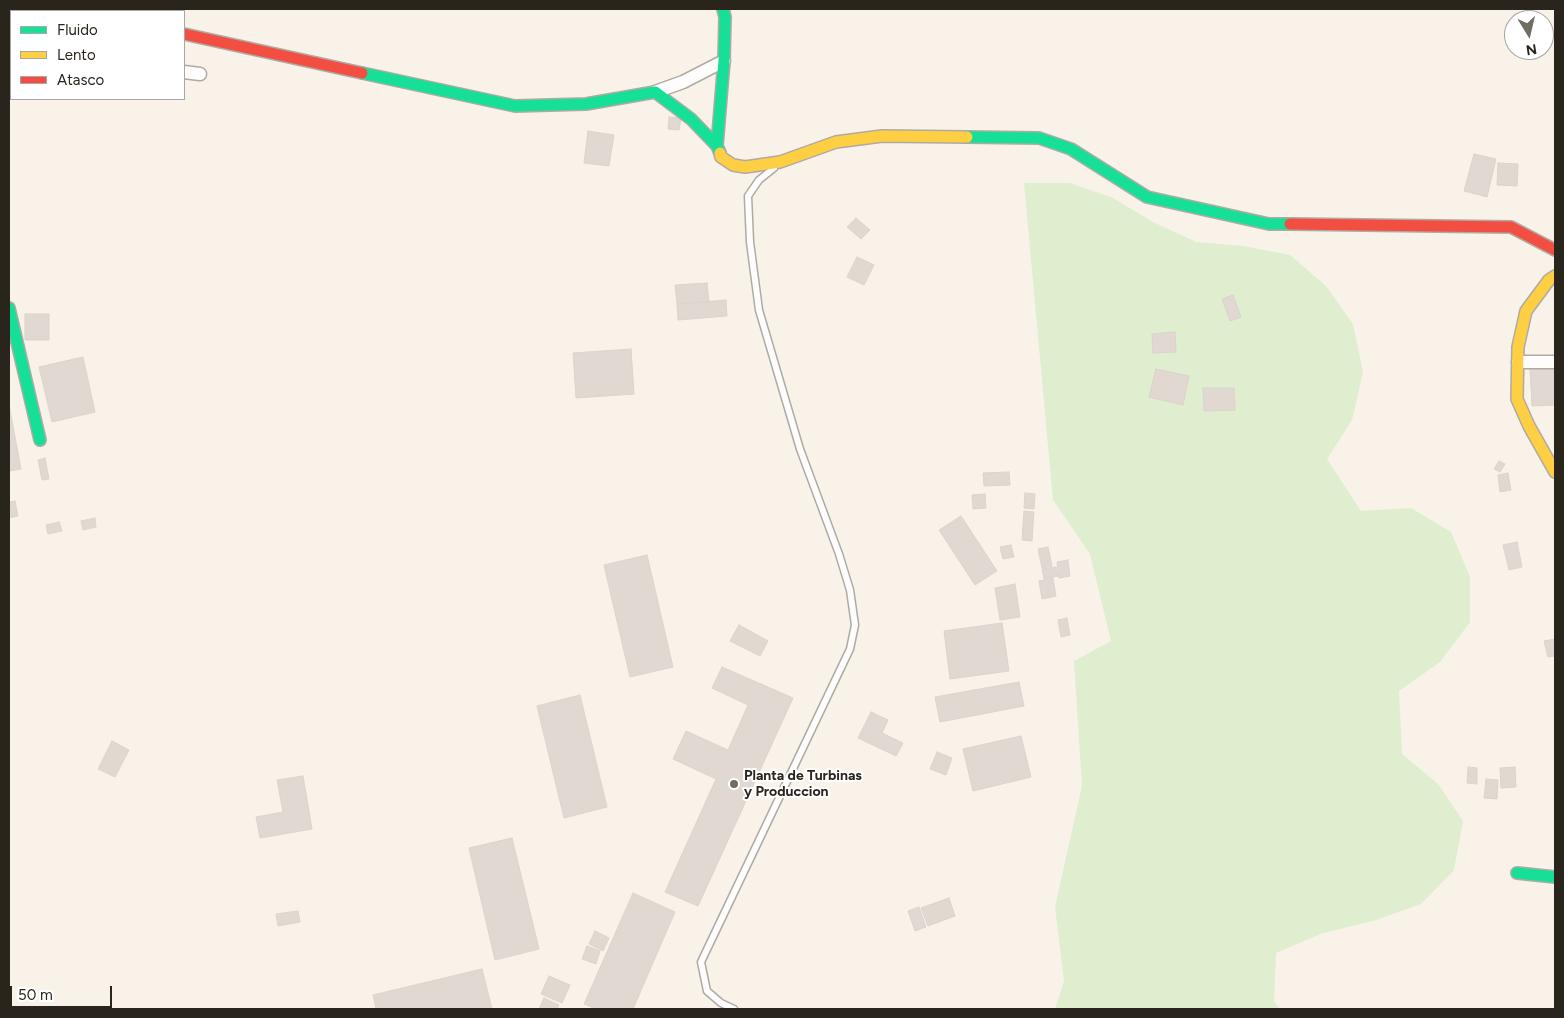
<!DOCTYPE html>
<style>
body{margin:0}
#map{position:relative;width:1564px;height:1018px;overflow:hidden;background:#f8f2e9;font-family:Figtree,sans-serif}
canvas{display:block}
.frame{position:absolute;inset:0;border:10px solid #29241c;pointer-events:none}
.legend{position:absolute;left:10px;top:10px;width:175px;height:90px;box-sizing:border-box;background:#fff;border:1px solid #a9a7a4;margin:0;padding:6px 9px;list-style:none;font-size:15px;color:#29241c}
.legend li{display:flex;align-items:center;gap:10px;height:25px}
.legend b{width:25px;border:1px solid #a9a7a4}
.north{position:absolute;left:1504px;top:10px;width:50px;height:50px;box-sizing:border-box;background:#fff;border:1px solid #a9a7a4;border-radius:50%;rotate:171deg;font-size:14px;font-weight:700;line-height:20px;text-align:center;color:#29241c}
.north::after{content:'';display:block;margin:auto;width:18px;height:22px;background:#716c64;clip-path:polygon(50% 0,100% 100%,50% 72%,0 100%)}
.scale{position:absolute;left:10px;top:986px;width:102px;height:22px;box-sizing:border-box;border:2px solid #29241c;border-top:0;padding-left:6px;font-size:15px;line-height:18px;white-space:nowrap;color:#29241c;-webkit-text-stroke:4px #fff;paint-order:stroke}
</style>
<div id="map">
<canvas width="1564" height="1018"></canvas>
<div class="frame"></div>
<ul class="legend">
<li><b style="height:6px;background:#16e098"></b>Fluido</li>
<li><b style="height:6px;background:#ffcf43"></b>Lento</li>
<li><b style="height:6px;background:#f24e42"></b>Atasco</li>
</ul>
<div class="north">N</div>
<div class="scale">50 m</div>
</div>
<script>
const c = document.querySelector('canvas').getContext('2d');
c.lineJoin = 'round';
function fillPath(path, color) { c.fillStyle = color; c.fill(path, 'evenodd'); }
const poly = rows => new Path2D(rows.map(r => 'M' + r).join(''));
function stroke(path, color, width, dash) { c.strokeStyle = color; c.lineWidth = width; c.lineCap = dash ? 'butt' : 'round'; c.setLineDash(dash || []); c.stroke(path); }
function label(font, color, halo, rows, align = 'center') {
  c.font = font + ' Figtree,sans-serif'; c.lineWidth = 4; c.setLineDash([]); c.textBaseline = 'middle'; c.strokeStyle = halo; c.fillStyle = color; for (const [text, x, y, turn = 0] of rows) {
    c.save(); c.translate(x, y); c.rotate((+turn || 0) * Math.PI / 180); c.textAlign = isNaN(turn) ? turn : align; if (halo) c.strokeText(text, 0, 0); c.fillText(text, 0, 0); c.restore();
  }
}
const green = poly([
 [1024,183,1070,183,1113,198,1153,222,1196,242,1243,246,1290,255,1326,286,1353,324,1363,372,1352,420,1327,459,1361,511,1411,508,1451,532,1470,577,1470,622,1440,662,1399,691,1402,754,1438,784,1463,821,1454,870,1421,904,1373,921,1323,933,1276,953,1274,1001,1280,1009,1055,1009,1064,981,1055,907,1082,786,1074,661,1111,641,1090,554,1053,500]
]);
const building = poly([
 [669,117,681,118,679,130,668,129,669,117],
 [588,131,614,135,609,166,584,163,588,131],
 [1474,154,1496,159,1487,197,1464,191,1474,154],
 [1498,163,1518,164,1517,186,1497,185,1498,163],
 [856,218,870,230,861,239,847,227,856,218],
 [857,257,874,265,864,285,847,277,857,257],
 [707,283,709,302,677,304,675,285,707,283],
 [1233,295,1241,317,1230,321,1222,299,1233,295],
 [726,300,727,316,678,320,677,304,726,300],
 [25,314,49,314,49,340,25,340,25,314],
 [1175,332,1176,352,1153,353,1152,334,1175,332],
 [631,349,634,394,576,398,573,353,631,349],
 [83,357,95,412,52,422,39,367,83,357],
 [1553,367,1555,405,1532,406,1530,368,1553,367],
 [1156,369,1189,376,1183,405,1149,397,1156,369],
 [1203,388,1234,388,1235,410,1204,411,1203,388],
 [9,405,21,469,9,471,9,405],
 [45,458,49,479,42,480,38,460,45,458],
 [1499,461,1505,464,1500,472,1494,469,1499,461],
 [1009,472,1010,485,984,486,983,473,1009,472],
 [1508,473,1511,490,1500,492,1498,475,1508,473],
 [1025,493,1035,494,1034,509,1024,508,1025,493],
 [985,494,986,508,973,509,972,495,985,494],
 [15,501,18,516,9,518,9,502,15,501],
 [1024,511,1034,512,1032,541,1022,540,1024,511],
 [961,516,997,571,975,585,939,530,961,516],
 [95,518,96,527,83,530,81,521,95,518],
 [59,522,62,531,48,534,46,525,59,522],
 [1517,542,1522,567,1509,570,1503,545,1517,542],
 [1011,545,1014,557,1003,559,1000,547,1011,545],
 [1048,547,1052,566,1042,568,1038,549,1048,547],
 [647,555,673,667,630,677,604,565,647,555],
 [1068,560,1070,576,1059,578,1057,562,1068,560],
 [1056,567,1058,576,1044,579,1042,569,1056,567],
 [1053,578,1056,596,1042,599,1039,581,1053,578],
 [1015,584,1020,617,1000,620,995,588,1015,584],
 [1067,618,1070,635,1061,637,1058,620,1067,618],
 [1002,623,1009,671,950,679,944,631,1002,623],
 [739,625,768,641,760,656,730,641,739,625],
 [1555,639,1555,656,1548,657,1544,641,1555,639],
 [722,667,793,698,698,906,665,892,716,779,673,759,686,731,728,750,748,705,712,688,722,667],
 [1019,682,1024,706,940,722,935,697,1019,682],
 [580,695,607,807,564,818,537,706,580,695],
 [871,712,888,720,882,733,903,743,896,756,858,738,871,712],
 [1021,736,1031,777,973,791,963,749,1021,736],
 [112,741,129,750,115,777,98,769,112,741],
 [937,752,952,758,946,775,930,769,937,752],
 [1468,767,1477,768,1477,784,1467,783,1468,767],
 [1515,767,1516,787,1501,788,1500,768,1515,767],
 [303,776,312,829,260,838,256,817,283,812,277,780,303,776],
 [1486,779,1498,780,1497,799,1484,798,1486,779],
 [512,838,539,949,495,960,469,848,512,838],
 [633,893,675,912,633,1009,596,1009,584,1004,633,893],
 [949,898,955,916,928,926,921,908,949,898],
 [919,907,926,927,915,931,908,911,919,907],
 [298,911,300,922,278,926,276,914,298,911],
 [595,931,609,938,603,951,589,944,595,931],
 [587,946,600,951,596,964,582,959,587,946],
 [482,969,492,1009,376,1009,373,995,482,969],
 [549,976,570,985,562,1003,541,994,549,976],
 [544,998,559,1005,557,1009,539,1009,544,998]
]);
const lane = poly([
 [734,1009,721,1003,707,991,701,962,850,649,855,625,850,590,839,554,800,449,759,310,750,242,748,196,759,180,774,168]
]);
const street = poly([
 [184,72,200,74],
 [655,92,683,82,724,61],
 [1518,362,1555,362]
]);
const fast = poly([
 [9,10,27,11],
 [362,73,515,106,586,104,655,92,691,119,717,146,720,153],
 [967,137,1039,138,1071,149,1147,197,1269,224,1290,224],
 [717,146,724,61,725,17,723,9],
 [9,308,40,440],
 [1517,873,1555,877]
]);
const slow = poly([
 [720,153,721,157,733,165,745,167,780,162,836,142,882,136,967,137],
 [1555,276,1549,280,1526,311,1518,347,1517,399,1529,426,1555,472]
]);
const jam = poly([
 [184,34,362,73],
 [1290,224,1511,227,1555,250]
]);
const markers = [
 [734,784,5,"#716c64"]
];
const poiNames = [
 ["Planta de Turbinas",744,776],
 ["y Produccion",744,792]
];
fillPath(green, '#deeecf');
fillPath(building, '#e1d8d1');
stroke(building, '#dbd3ce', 1);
stroke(lane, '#afaaa3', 9);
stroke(street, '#afaaa3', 15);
stroke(fast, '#afaaa3', 14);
stroke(slow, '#afaaa3', 14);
stroke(jam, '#afaaa3', 14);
stroke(lane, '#fefdfc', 6);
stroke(street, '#fefdfc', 12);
stroke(fast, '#16e098', 11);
stroke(slow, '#ffcf43', 11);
stroke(jam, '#f24e42', 11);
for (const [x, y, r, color] of markers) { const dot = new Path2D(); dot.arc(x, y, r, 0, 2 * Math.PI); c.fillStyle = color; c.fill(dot); stroke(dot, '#fff', 2); }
label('bold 14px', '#29241c', '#fff', poiNames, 'left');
</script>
